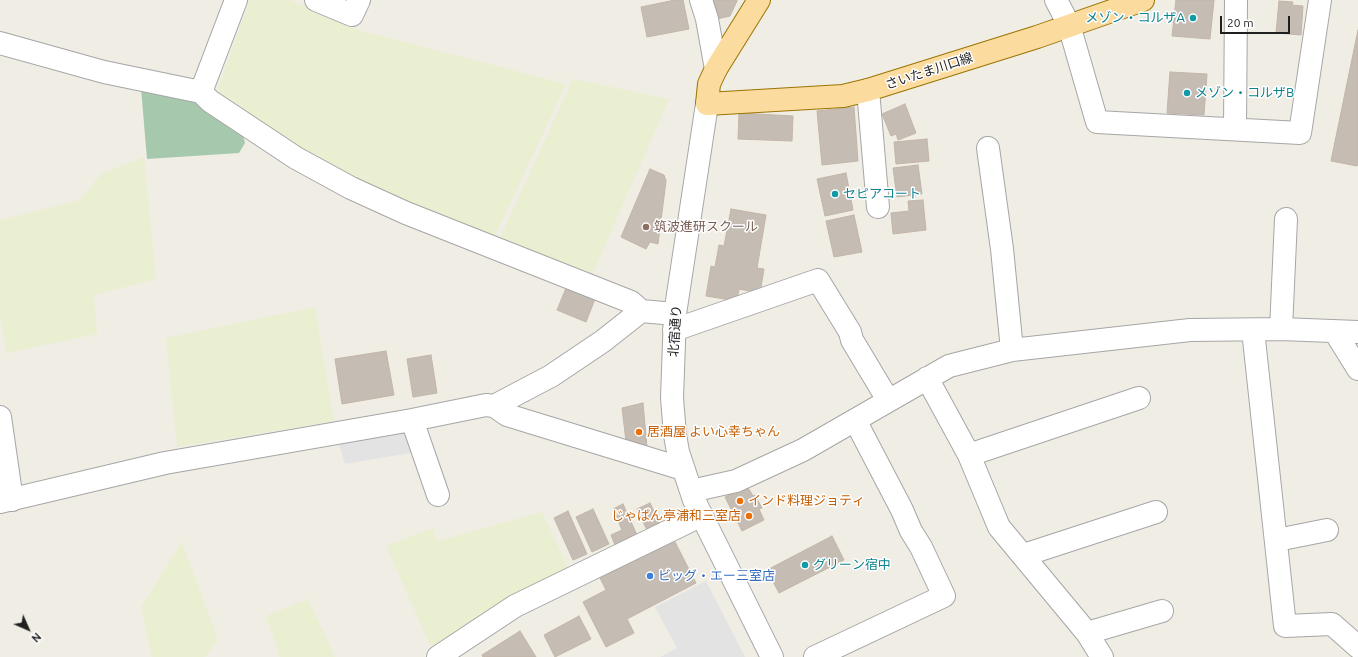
<!DOCTYPE html>
<meta charset="utf-8">
<style>
body{margin:0}
#map{position:relative;width:1358px;height:657px;overflow:hidden;background:#f0ede5;font-family:Ubuntu,sans-serif}
canvas{display:block}
.north{position:absolute;left:8px;top:609px;width:40px;height:40px;-webkit-text-stroke:3px #fff;paint-order:stroke;rotate:135deg;font-size:11px;font-weight:700;line-height:16px;text-align:center;color:#1f1f1f}
.north::after{content:'';display:block;margin:auto;width:14px;height:18px;background:#1f1f1f;clip-path:polygon(50% 0,100% 100%,50% 72%,0 100%)}
.scale{position:absolute;left:1220px;top:16px;width:70px;height:18px;box-sizing:border-box;border:2px solid #1f1f1f;border-top:0;padding-left:5px;font-size:12px;line-height:14px;white-space:nowrap;color:#1f1f1f;-webkit-text-stroke:3px #fff;paint-order:stroke}
</style>
<div id="map">
<canvas width="1358" height="657"></canvas>
<div class="north">N</div>
<div class="scale">20 m</div>
</div>
<script>
const c = document.querySelector('canvas').getContext('2d');
c.lineJoin = 'round';
function fillPath(path, color) { c.fillStyle = color; c.fill(path, 'evenodd'); }
const poly = rows => new Path2D(rows.map(r => 'M' + r).join(''));
function stroke(path, color, width, dash) { c.strokeStyle = color; c.lineWidth = width; c.lineCap = dash ? 'butt' : 'round'; c.setLineDash(dash || []); c.stroke(path); }
function label(font, color, halo, rows, align = 'center') {
  c.font = font + ' Ubuntu,"Noto Sans JP",sans-serif'; c.lineWidth = 3; c.setLineDash([]); c.textBaseline = 'middle'; c.strokeStyle = halo; c.fillStyle = color; for (const [text, x, y, turn = 0] of rows) {
    c.save(); c.translate(x, y); c.rotate((+turn || 0) * Math.PI / 180); c.textAlign = isNaN(turn) ? turn : align; if (halo) c.strokeText(text, 0, 0); c.fillText(text, 0, 0); c.restore();
  }
}
const farmland = poly([
 [250,0,289,0,358,30,566,84,495,236,375,191,285,141,220,96,218,88],
 [573,79,669,99,592,275,500,238],
 [144,157,156,279,94,295,97,334,6,353,0,315,0,220,80,200,101,174],
 [315,307,334,421,177,447,166,338],
 [542,512,568,567,476,618,432,649,386,546,433,528,438,541],
 [182,542,218,640,205,657,152,657,141,607],
 [308,599,335,657,280,657,266,616]
]);
const cemetery = poly([
 [141,88,194,98,242,132,245,143,239,153,147,159]
]);
const parking = poly([
 [407,429,416,452,345,464,338,441],
 [706,581,745,657,660,657,677,648,655,607]
]);
const building = poly([
 [675,0,683,0,689,29,647,37,641,7,675,0],
 [715,0,737,0,737,1,730,16,717,19,711,1,715,0],
 [1176,0,1214,0,1210,39,1172,36,1176,0],
 [1279,1,1293,2,1292,5,1303,6,1301,35,1276,33,1279,1],
 [1358,30,1358,162,1357,166,1331,161,1358,30],
 [1170,72,1207,74,1204,115,1167,113,1170,72],
 [905,104,916,133,898,140,896,134,891,136,882,114,905,104],
 [854,107,858,161,822,165,817,111,854,107],
 [739,113,793,116,792,141,738,139,739,113],
 [927,139,929,161,896,164,894,142,927,139],
 [918,165,922,194,897,197,893,168,918,165],
 [650,169,664,175,666,181,658,244,650,242,646,249,621,237,650,169],
 [846,173,853,210,825,216,817,179,846,173],
 [923,200,926,230,893,234,891,213,909,211,908,201,923,200],
 [731,209,766,215,757,268,764,269,760,293,739,289,737,301,706,296,711,266,715,267,719,245,724,246,731,209],
 [854,215,862,252,834,257,826,221,854,215],
 [566,288,595,299,586,322,557,310,566,288],
 [386,351,394,395,342,404,335,359,386,351],
 [431,355,437,393,413,397,407,359,431,355],
 [643,403,647,447,626,441,622,408,643,403],
 [747,486,753,496,755,495,762,508,759,509,764,520,742,531,725,497,747,486],
 [650,503,660,524,647,530,637,509,650,503],
 [623,504,637,535,615,545,611,535,622,530,613,509,623,504],
 [593,509,609,544,592,552,576,517,593,509],
 [568,511,587,554,573,560,554,518,568,511],
 [832,536,844,560,779,593,767,570,832,536],
 [673,538,696,583,627,619,634,633,606,647,583,602,606,590,599,576,673,538],
 [579,616,591,639,555,657,544,635,579,616],
 [520,631,536,657,483,657,482,655,520,631]
]);
const minor = poly([
 [316,0,352,15,359,0],
 [701,0,707,19,716,69],
 [1056,0,1069,25,1097,122,1300,133,1320,0],
 [0,43,104,72,201,92,210,101,296,158,351,188,406,213,631,302,641,311],
 [868,90,878,207],
 [201,92,236,0],
 [707,104,675,314,672,398,675,435,678,452,694,500,772,657],
 [1235,129,1236,0],
 [988,148,1002,249,1012,350],
 [1281,329,1286,219],
 [674,330,818,280,850,332,852,340,888,400],
 [1253,330,1285,626,1332,624,1358,647],
 [1335,332,1358,369],
 [927,378,969,455,999,527,1087,633,1102,657],
 [494,406,507,415,683,469],
 [0,417,12,500],
 [412,420,438,495],
 [969,455,1139,398],
 [691,491,736,481,803,450,949,366,1012,350,1190,330,1281,329,1358,332],
 [0,502,165,463,412,420,486,405,494,406,551,376,603,341,641,311,675,314],
 [1277,540,1327,530],
 [1024,555,1156,512],
 [1087,633,1162,611],
 [438,657,515,606,702,515],
 [815,657,944,596,921,547,911,531,902,510,855,420]
]);
const major = poly([
 [759,0,716,69,709,84,707,104,843,96,868,90,1037,37,1143,0]
]);
const markers = [
 [1193,18,4,"#0f9aa8"],
 [1187,93,4,"#0f9aa8"],
 [835,194,4,"#0f9aa8"],
 [646,227,4,"#8d6e63"],
 [639,432,4,"#e8710a"],
 [740,501,4,"#e8710a"],
 [749,516,4,"#e8710a"],
 [805,565,4,"#0f9aa8"],
 [650,576,4,"#3f7fe0"]
];
const cultureNames = [
 ["メゾン・コルザA",1185,18,"right"],
 ["メゾン・コルザB",1195,93],
 ["セピアコート",843,194],
 ["グリーン宿中",813,565]
];
const streetNames = [
 ["さいたま川口線",929,71,-18],
 ["北宿通り",675,331,-86]
];
const educationNames = [
 ["筑波進研スクール",654,227]
];
const foodNames = [
 ["居酒屋 よい心幸ちゃん",647,432],
 ["インド料理ジョティ",748,501],
 ["じゃぱん亭浦和三室店",741,516,"right"]
];
const shopNames = [
 ["ビッグ・エー三室店",658,576]
];
fillPath(farmland, '#eaefd1');
fillPath(cemetery, '#a6c9ae');
fillPath(parking, '#e3e3e3');
fillPath(building, '#c5bcb4');
stroke(building, '#c2b5a7', 1);
stroke(minor, '#a6a6a6', 24);
stroke(major, '#9a7400', 24);
stroke(minor, '#fff', 22);
stroke(major, '#fcdb9e', 22);
for (const [x, y, r, color] of markers) { const dot = new Path2D(); dot.arc(x, y, r, 0, 2 * Math.PI); c.fillStyle = color; c.fill(dot); stroke(dot, '#fff', 1.5); }
label('13px', '#0d838f', '#fff', cultureNames, 'left');
label('13px', '#1f1f1f', '#fff', streetNames);
label('13px', '#785e54', '#fff', educationNames, 'left');
label('13px', '#c56008', '#fff', foodNames, 'left');
label('13px', '#366cbe', '#fff', shopNames, 'left');
</script>
